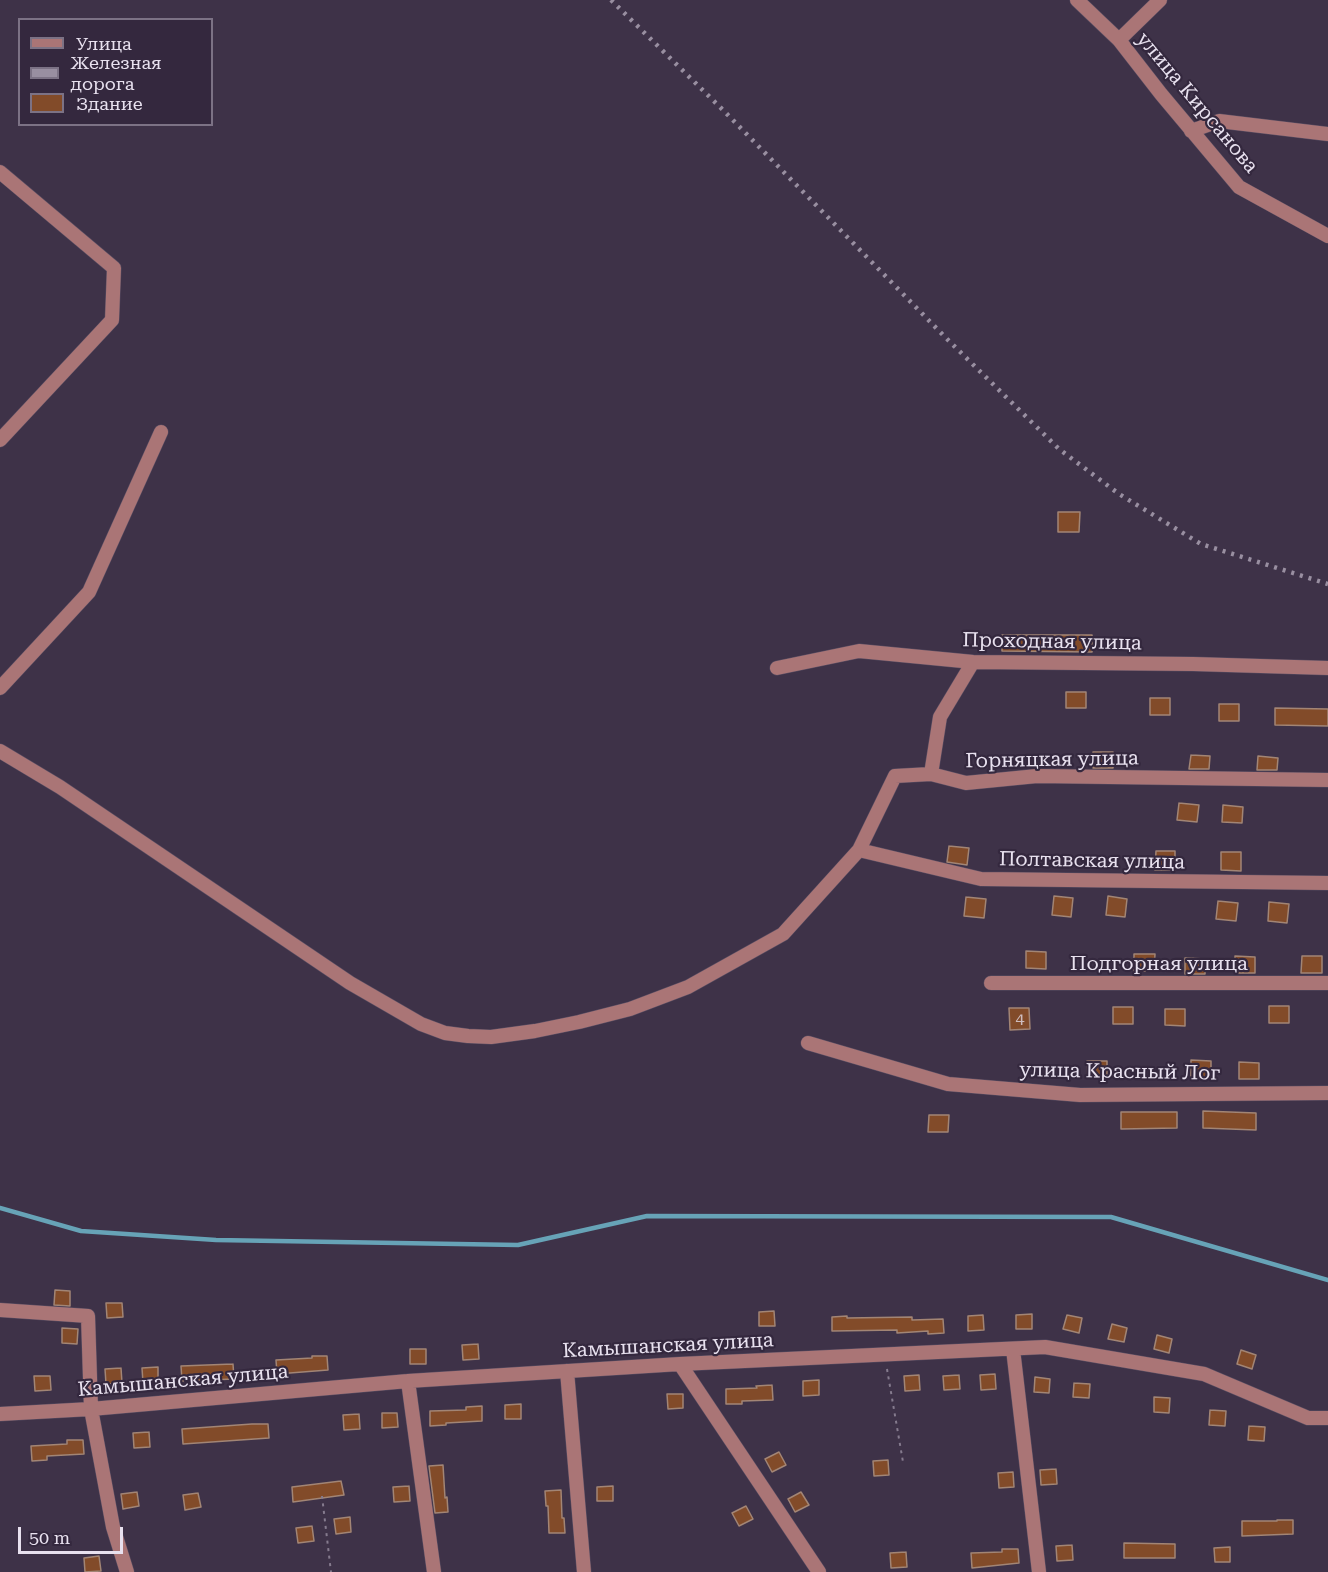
<!DOCTYPE html>
<meta charset="utf-8">
<style>
body{margin:0}
#map{position:relative;width:1328px;height:1572px;overflow:hidden;background:#3e3248;font-family:"Roboto Serif",serif}
canvas{display:block}
.legend{position:absolute;left:18px;top:18px;width:195px;height:108px;box-sizing:border-box;background:#34283e;border:2px solid #7c7285;margin:0;padding:8px 10px;list-style:none;font-size:18px;color:#e8e1ef}
.legend li{display:flex;align-items:center;gap:12px;height:30px}
.legend b{width:30px;border:2px solid #7c7285}
.scale{position:absolute;left:18px;top:1527px;width:105px;height:27px;box-sizing:border-box;border:3px solid #e8e1ef;border-top:0;padding-left:8px;font-size:18px;line-height:21px;white-space:nowrap;color:#e8e1ef;-webkit-text-stroke:4px #34283e;paint-order:stroke}
</style>
<div id="map">
<canvas width="1328" height="1572"></canvas>
<ul class="legend">
<li><b style="height:8px;background:#aa7576"></b>Улица</li>
<li><b style="height:8px;background:#998fa1"></b>Железная дорога</li>
<li><b style="height:16px;background:#824b29"></b>Здание</li>
</ul>
<div class="scale">50 m</div>
</div>
<script>
const c = document.querySelector('canvas').getContext('2d');
c.lineJoin = 'round';
const poly = rows => new Path2D(rows.map(r => 'M' + r).join(''));
function stroke(path, color, width, dash) { c.strokeStyle = color; c.lineWidth = width; c.lineCap = dash ? 'butt' : 'round'; c.setLineDash(dash || []); c.stroke(path); }
function fillPath(path, color) { c.fillStyle = color; c.fill(path, 'evenodd'); }
function label(font, color, halo, rows, align = 'center') {
  c.font = font + ' "Roboto Serif",serif'; c.lineWidth = 4.5; c.setLineDash([]); c.textBaseline = 'middle'; c.strokeStyle = halo; c.fillStyle = color; for (const [text, x, y, turn = 0] of rows) {
    c.save(); c.translate(x, y); c.rotate((+turn || 0) * Math.PI / 180); c.textAlign = isNaN(turn) ? turn : align; if (halo) c.strokeText(text, 0, 0); c.fillText(text, 0, 0); c.restore();
  }
}
const stream = poly([
 [0,1208,81,1231,216,1240,518,1245,647,1216,1111,1217,1328,1280]
]);
const building = poly([
 [1058,512,1080,512,1079,532,1058,532,1058,512],
 [1002,635,1092,635,1092,652,1002,651,1002,635],
 [1066,692,1086,692,1086,708,1066,708,1066,692],
 [1150,698,1170,698,1170,715,1150,715,1150,698],
 [1219,704,1239,704,1239,721,1219,721,1219,704],
 [1275,708,1328,709,1328,726,1275,725,1275,708],
 [1093,752,1113,752,1113,768,1093,768,1093,752],
 [1191,755,1210,756,1209,769,1189,769,1191,755],
 [1258,756,1278,758,1277,770,1257,770,1258,756],
 [1179,803,1199,805,1197,822,1177,820,1179,803],
 [1223,805,1243,807,1242,823,1222,822,1223,805],
 [949,846,969,848,967,865,947,862,949,846],
 [1156,851,1175,851,1175,870,1155,870,1156,851],
 [1221,852,1241,852,1241,871,1221,870,1221,852],
 [1054,896,1073,898,1071,917,1052,915,1054,896],
 [1108,896,1127,899,1125,917,1106,915,1108,896],
 [966,897,986,899,984,918,964,916,966,897],
 [1218,901,1238,903,1236,921,1216,919,1218,901],
 [1269,902,1289,904,1287,923,1268,921,1269,902],
 [1026,951,1046,952,1046,969,1026,968,1026,951],
 [1134,954,1155,954,1154,971,1134,971,1134,954],
 [1235,956,1255,957,1255,973,1235,973,1235,956],
 [1302,956,1322,956,1322,973,1301,973,1302,956],
 [1185,958,1206,959,1205,974,1185,974,1185,958],
 [1269,1006,1289,1006,1289,1023,1269,1023,1269,1006],
 [1113,1007,1133,1007,1133,1024,1113,1024,1113,1007],
 [1009,1008,1029,1008,1030,1029,1010,1030,1009,1008],
 [1165,1009,1185,1009,1185,1026,1165,1025,1165,1009],
 [1191,1060,1211,1061,1211,1077,1191,1077,1191,1060],
 [1087,1061,1107,1061,1107,1077,1087,1077,1087,1061],
 [1239,1062,1259,1063,1259,1079,1239,1079,1239,1062],
 [1203,1111,1256,1113,1256,1130,1203,1128,1203,1111],
 [1121,1112,1177,1112,1177,1128,1121,1129,1121,1112],
 [929,1115,949,1115,948,1132,928,1132,929,1115],
 [55,1290,70,1291,70,1306,54,1305,55,1290],
 [106,1303,122,1303,123,1317,107,1318,106,1303],
 [774,1311,775,1326,759,1326,759,1312,774,1311],
 [1032,1314,1032,1329,1016,1329,1016,1315,1032,1314],
 [983,1315,984,1330,968,1331,968,1316,983,1315],
 [1067,1315,1082,1318,1079,1333,1063,1329,1067,1315],
 [847,1316,847,1318,912,1317,912,1320,943,1319,944,1333,928,1334,928,1331,897,1333,897,1330,832,1331,832,1317,847,1316],
 [1112,1324,1127,1328,1124,1342,1108,1339,1112,1324],
 [62,1328,78,1329,77,1344,62,1343,62,1328],
 [1157,1335,1172,1339,1169,1353,1154,1349,1157,1335],
 [478,1344,479,1359,463,1360,462,1345,478,1344],
 [410,1349,426,1349,426,1364,410,1364,410,1349],
 [1241,1350,1256,1355,1252,1369,1237,1364,1241,1350],
 [312,1356,327,1356,328,1370,277,1374,276,1360,312,1358,312,1356],
 [233,1364,234,1379,182,1381,181,1366,233,1364],
 [158,1367,158,1382,143,1383,142,1368,158,1367],
 [121,1368,122,1383,106,1384,105,1369,121,1368],
 [995,1374,996,1389,981,1390,980,1375,995,1374],
 [919,1375,920,1390,905,1391,904,1376,919,1375],
 [959,1375,960,1389,944,1390,943,1376,959,1375],
 [34,1376,50,1376,51,1390,35,1391,34,1376],
 [1035,1377,1050,1379,1049,1393,1034,1392,1035,1377],
 [819,1380,819,1395,803,1396,803,1381,819,1380],
 [1074,1383,1090,1384,1089,1398,1073,1397,1074,1383],
 [772,1385,773,1400,742,1401,742,1404,726,1404,726,1389,757,1388,756,1386,772,1385],
 [667,1394,683,1394,683,1408,668,1409,667,1394],
 [1154,1397,1170,1398,1169,1413,1154,1412,1154,1397],
 [521,1404,521,1419,505,1419,505,1405,521,1404],
 [482,1406,482,1421,446,1423,446,1425,430,1426,430,1411,466,1410,466,1407,482,1406],
 [1210,1410,1226,1411,1225,1426,1209,1425,1210,1410],
 [382,1413,397,1413,398,1427,382,1428,382,1413],
 [359,1414,360,1429,344,1430,343,1415,359,1414],
 [252,1424,268,1424,269,1438,183,1444,182,1429,252,1424],
 [1249,1426,1265,1427,1264,1441,1248,1440,1249,1426],
 [149,1432,150,1447,134,1448,133,1433,149,1432],
 [67,1440,83,1440,84,1454,47,1456,47,1460,32,1461,31,1446,67,1444,67,1440],
 [779,1452,786,1465,772,1472,765,1459,779,1452],
 [888,1460,889,1475,874,1476,873,1461,888,1460],
 [443,1465,445,1498,447,1497,448,1512,435,1513,429,1466,443,1465],
 [1056,1469,1057,1484,1041,1485,1040,1470,1056,1469],
 [1013,1472,1014,1487,999,1488,998,1473,1013,1472],
 [341,1481,344,1495,293,1502,292,1487,341,1481],
 [409,1486,410,1501,394,1502,393,1487,409,1486],
 [613,1486,613,1501,597,1501,597,1487,613,1486],
 [561,1490,562,1518,564,1518,565,1533,549,1533,548,1506,546,1506,545,1491,561,1490],
 [137,1492,139,1506,123,1509,121,1494,137,1492],
 [801,1492,809,1505,795,1512,788,1499,801,1492],
 [198,1493,201,1507,185,1510,183,1495,198,1493],
 [746,1506,753,1519,739,1526,732,1513,746,1506],
 [350,1517,351,1532,336,1534,334,1519,350,1517],
 [1277,1520,1293,1520,1293,1534,1242,1536,1242,1521,1277,1521,1277,1520],
 [312,1526,314,1541,298,1543,296,1528,312,1526],
 [1124,1543,1175,1544,1175,1558,1124,1558,1124,1543],
 [1072,1545,1073,1560,1057,1561,1056,1546,1072,1545],
 [1230,1547,1230,1562,1215,1562,1214,1548,1230,1547],
 [1002,1549,1018,1549,1019,1563,972,1568,971,1553,1002,1552,1002,1549],
 [906,1552,907,1567,891,1568,890,1553,906,1552],
 [99,1556,101,1571,85,1572,84,1558,99,1556]
]);
const path = poly([
 [887,1369,903,1462],
 [322,1496,331,1572]
]);
const minor = poly([
 [1077,0,1119,40,1161,94,1239,187,1328,236],
 [1119,40,1160,0],
 [1191,131,1219,121,1328,134],
 [0,172,114,268,112,320,0,440],
 [777,668,859,651,973,662,1193,664,1328,668],
 [0,688,89,592,161,432],
 [0,751,60,787,350,983,421,1024,445,1033,468,1036,491,1037,535,1031,579,1022,630,1009,688,987,783,934,859,850,895,776,931,774,966,783,1037,776,1328,780],
 [931,774,940,717,973,662],
 [859,850,981,879,1328,883],
 [991,983,1328,983],
 [808,1043,948,1084,1080,1095,1328,1093],
 [0,1310,88,1316,91,1409,113,1527,127,1572],
 [1013,1349,1039,1572],
 [680,1364,819,1572],
 [567,1371,584,1572],
 [408,1381,434,1572],
 [0,1414,91,1409,408,1381,680,1364,1045,1347,1204,1374,1308,1418,1328,1418]
]);
const rail = poly([
 [611,0,725,112,946,338,1059,449,1119,494,1201,544,1328,584]
]);
const numberNames = [
 ["4",1020,1019]
];
const streetNames = [
 ["улица Кирсанова",1197,103,50],
 ["Проходная улица",1052,642,1],
 ["Горняцкая улица",1052,760,-1],
 ["Полтавская улица",1092,861,1],
 ["Подгорная улица",1159,964],
 ["улица Красный Лог",1120,1072,1],
 ["Камышанская улица",668,1346,-3],
 ["Камышанская улица",183,1381,-5]
];
stroke(stream, '#67a3b7', 4.5);
fillPath(building, '#824b29');
stroke(building, '#a28575', 1.5);
stroke(minor, '#594e63', 15);
stroke(path, '#857b8e', 2, [3, 4.5]);
stroke(minor, '#aa7576', 14);
stroke(rail, '#998fa1', 4.5, [3, 6]);
label('16px', '#cebcbe', null, numberNames);
label('20px', '#e8e1ef', '#34283e', streetNames);
</script>
